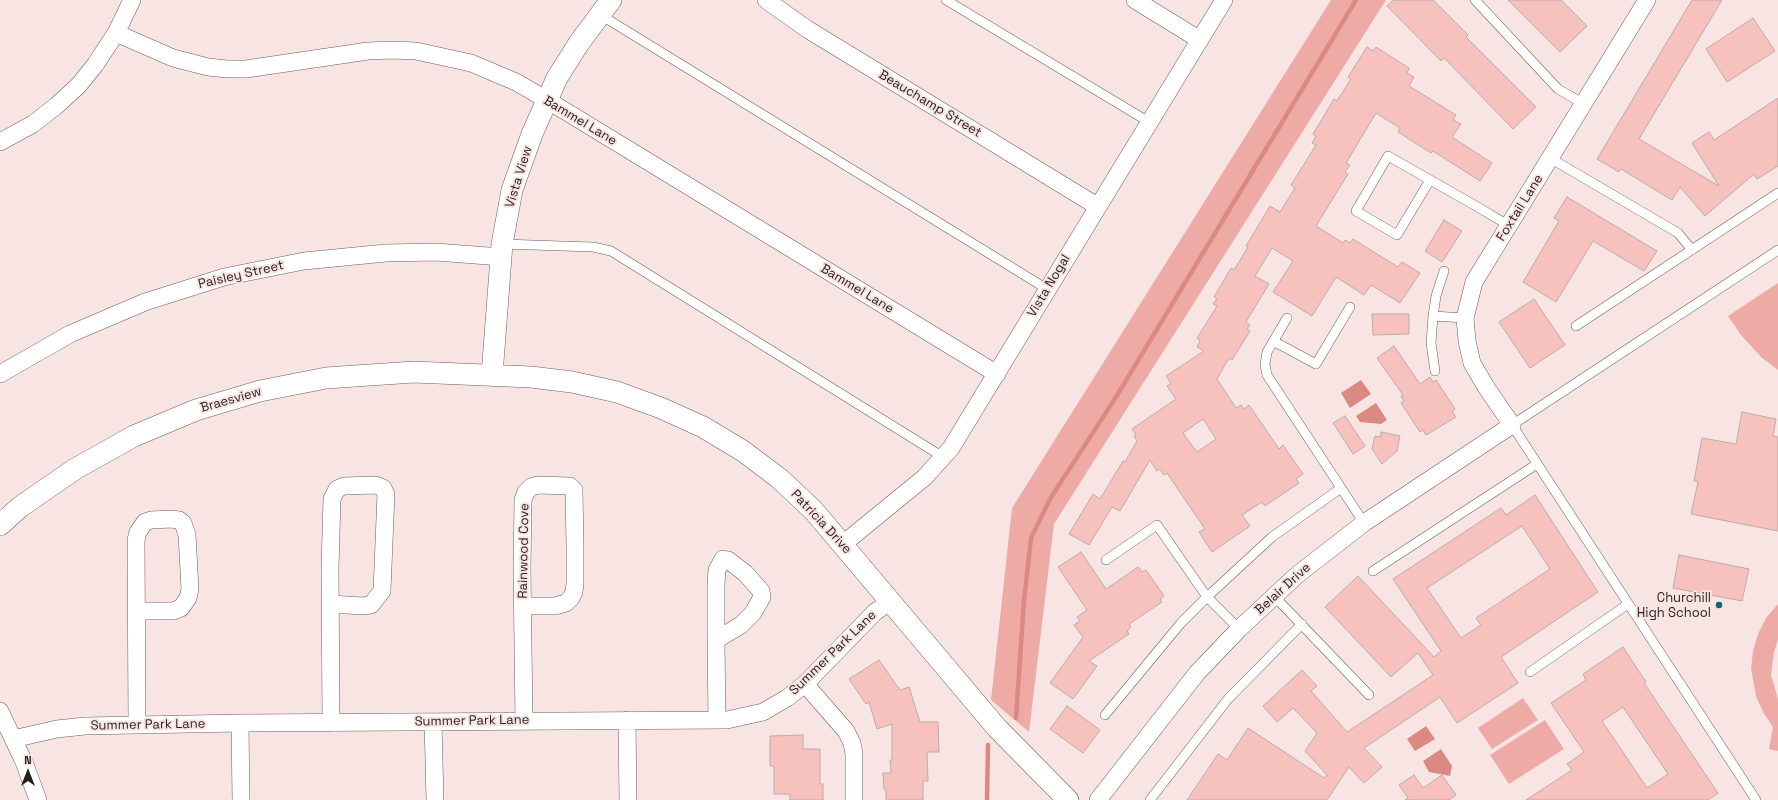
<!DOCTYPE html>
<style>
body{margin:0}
#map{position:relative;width:1778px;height:800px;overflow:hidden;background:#f8e5e3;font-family:"Space Grotesk",sans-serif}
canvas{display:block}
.north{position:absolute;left:8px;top:752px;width:40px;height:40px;-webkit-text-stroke:3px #f8e5e3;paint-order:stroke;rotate:0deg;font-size:11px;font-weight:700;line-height:16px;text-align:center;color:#261f1e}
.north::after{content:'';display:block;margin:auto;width:14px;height:18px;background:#261f1e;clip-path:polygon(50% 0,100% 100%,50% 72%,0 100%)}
</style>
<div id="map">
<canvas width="1778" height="800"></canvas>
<div class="north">N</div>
</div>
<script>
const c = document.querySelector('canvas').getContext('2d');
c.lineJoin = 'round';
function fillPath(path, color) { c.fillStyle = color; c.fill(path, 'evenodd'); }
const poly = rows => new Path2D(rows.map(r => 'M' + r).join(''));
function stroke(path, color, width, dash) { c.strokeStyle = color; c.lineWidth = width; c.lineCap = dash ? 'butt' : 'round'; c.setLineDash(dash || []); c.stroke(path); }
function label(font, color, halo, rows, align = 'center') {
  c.font = font + ' "Space Grotesk",sans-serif'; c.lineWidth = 4; c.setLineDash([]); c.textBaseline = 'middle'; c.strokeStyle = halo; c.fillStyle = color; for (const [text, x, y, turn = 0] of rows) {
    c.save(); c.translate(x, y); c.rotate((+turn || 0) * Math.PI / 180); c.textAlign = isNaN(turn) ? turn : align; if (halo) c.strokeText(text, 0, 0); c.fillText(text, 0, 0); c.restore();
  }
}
const green = poly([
 [1331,0,1386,0,1054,524,1029,732,991,700,1012,508],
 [1778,283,1778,370,1761,357,1741,335,1728,316],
 [1778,604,1778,640,1774,652,1771,675,1778,699,1778,751,1769,749,1773,727,1763,712,1756,696,1751,669,1753,651,1758,634,1766,618],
 [1523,698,1538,720,1492,749,1478,728],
 [1545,720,1564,749,1509,784,1490,755]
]);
const water = poly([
 [1361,380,1371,394,1350,408,1341,393],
 [1376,403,1387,420,1381,424,1360,422,1356,416],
 [1426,726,1435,739,1415,751,1407,739],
 [1441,749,1452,766,1450,776,1429,772,1423,761]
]);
const stream = poly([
 [1016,718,1024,601,1031,538,1050,499,1116,397,1356,0],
 [987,800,988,745]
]);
const building = poly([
 [1393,0,1433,0,1468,35,1466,37,1536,107,1513,129,1444,58,1441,61,1387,6,1393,0],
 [1508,0,1561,0,1587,26,1560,52,1508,0],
 [1692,0,1722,0,1639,139,1719,186,1692,143,1709,132,1714,140,1778,98,1778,166,1757,179,1754,174,1705,216,1680,187,1672,200,1621,169,1619,172,1597,159,1692,0],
 [1753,18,1775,51,1727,82,1706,49,1753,18],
 [1367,47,1373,51,1376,47,1409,68,1407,73,1414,77,1409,86,1456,115,1453,120,1461,124,1452,137,1492,163,1480,181,1433,151,1431,153,1398,132,1400,128,1376,113,1346,163,1350,165,1345,172,1348,174,1316,226,1343,243,1345,240,1350,243,1353,239,1398,267,1402,262,1420,273,1400,303,1371,285,1364,295,1336,277,1312,316,1273,292,1293,261,1272,248,1255,276,1269,284,1246,322,1250,325,1247,329,1250,331,1232,360,1229,358,1217,379,1236,408,1241,405,1244,409,1249,405,1279,449,1283,445,1303,474,1296,479,1299,483,1265,506,1262,502,1242,515,1250,526,1212,552,1199,532,1205,529,1167,473,1164,475,1160,469,1157,471,1150,460,1120,511,1112,507,1089,545,1069,534,1093,494,1100,499,1123,461,1125,462,1137,441,1134,436,1136,434,1132,429,1176,399,1167,386,1171,383,1166,376,1204,351,1197,347,1200,341,1197,338,1217,306,1213,304,1217,299,1214,297,1231,268,1234,270,1248,247,1246,246,1270,206,1280,212,1295,188,1291,185,1316,145,1312,143,1316,136,1313,134,1334,99,1337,101,1351,79,1348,77,1367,47],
 [1203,419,1216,439,1197,452,1183,433,1203,419],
 [1567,197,1657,251,1644,271,1593,241,1556,302,1523,282,1559,221,1554,218,1567,197],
 [1444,220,1462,231,1442,262,1425,251,1444,220],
 [1534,299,1565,345,1530,368,1499,322,1534,299],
 [1372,314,1409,314,1409,334,1373,335,1372,314],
 [1394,346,1420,384,1430,377,1433,382,1436,380,1455,409,1452,411,1456,417,1426,435,1423,430,1420,432,1401,403,1404,401,1401,396,1403,395,1377,358,1394,346],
 [1742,412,1776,419,1773,436,1778,437,1778,531,1691,514,1698,482,1694,481,1702,438,1736,444,1742,412],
 [1345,416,1365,446,1353,454,1333,423,1345,416],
 [1381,432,1400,436,1397,451,1382,464,1372,449,1375,436,1381,437,1381,432],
 [1535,495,1598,592,1501,657,1518,683,1457,723,1440,697,1364,748,1382,767,1364,783,1349,767,1327,800,1187,800,1218,754,1227,760,1248,728,1324,778,1327,775,1305,751,1317,733,1293,708,1277,722,1263,706,1302,670,1317,686,1311,691,1347,732,1433,675,1418,653,1391,677,1325,607,1358,576,1434,657,1441,651,1393,579,1501,508,1506,515,1535,495],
 [1522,526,1550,569,1476,618,1481,625,1461,638,1427,588,1522,526],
 [1081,552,1106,589,1138,567,1142,572,1146,570,1164,596,1160,599,1162,602,1129,624,1131,627,1127,631,1129,634,1089,661,1097,666,1073,699,1050,683,1083,637,1074,625,1080,621,1077,617,1087,610,1058,567,1081,552],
 [1679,555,1749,569,1742,601,1673,588,1679,555],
 [1623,647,1646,682,1644,683,1718,793,1708,800,1526,800,1572,770,1567,764,1584,752,1551,703,1586,680,1583,674,1623,647],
 [1623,707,1668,774,1647,788,1602,721,1623,707],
 [879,660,900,690,909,687,920,722,938,722,939,752,927,752,928,781,923,781,923,800,886,800,886,789,884,789,883,773,891,773,890,760,892,760,892,724,877,729,869,702,866,704,849,679,879,660],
 [1067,706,1100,730,1083,753,1050,729,1067,706],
 [803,735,803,749,820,749,820,784,823,784,823,800,790,800,790,794,774,794,774,766,770,766,770,736,803,735],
 [1414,775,1423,788,1442,775,1456,795,1449,800,1405,800,1408,798,1399,785,1414,775]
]);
const service = poly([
 [946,0,1149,122],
 [1475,0,1558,89,1584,104],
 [599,14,1047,289],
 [1550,158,1678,233,1692,250],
 [1430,180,1397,235,1356,211,1388,156,1476,206,1508,225],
 [502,244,593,247,611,251,943,457],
 [1433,316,1465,318],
 [1287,318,1267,352,1265,365,1267,375,1364,523],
 [1576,326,1778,193],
 [1273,341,1316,364,1350,307],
 [1435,371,1431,343,1433,316,1436,296,1444,271],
 [1106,560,1157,525,1207,597,1239,629],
 [1373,571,1537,464],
 [1274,596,1369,695],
 [1530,672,1628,604],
 [1105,715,1181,623,1207,597,1272,537,1341,488],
 [1150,800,1228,699,1302,624],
 [1756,800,1512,425,1778,250]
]);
const minor = poly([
 [766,0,807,29,1097,206],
 [1135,0,1200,40],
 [116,33,173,58,208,67,227,69,246,69,368,51,392,50,416,51,471,63,516,82,547,100,997,374],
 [0,142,33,124,56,106,78,86,95,65,116,33,132,0],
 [0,374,70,334,145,302,224,277,304,261,386,253,436,252,501,257],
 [843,544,925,477,951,448,1224,0],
 [523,606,555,606,566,603,571,598,574,592,575,584,575,547,574,490,570,486,538,485,531,487,526,492,523,500,522,569,524,721],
 [137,611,173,611,181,608,188,598,190,589,187,535,183,523,179,520,171,519,151,520,145,522,138,532,136,540,137,725],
 [716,640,741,625,753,613,762,597,761,591,745,573,728,560,723,559,717,570,716,584,716,640,717,720],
 [805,684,846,731,852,743,854,754,854,800],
 [0,711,24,762,38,800],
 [627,720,628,800],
 [433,722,435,800],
 [240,723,241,800],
 [331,723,330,568,332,499,337,489,344,486,376,485,383,488,386,494,382,591,371,605,362,606,331,604],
 [13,739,57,729,85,726,240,723,727,720,763,712,787,698,805,684,875,612,890,602],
 [1098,800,1197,673,1239,629,1297,575,1364,523,1512,425,1486,387,1472,363,1467,341,1465,318,1474,282,1647,0]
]);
const tertiary = poly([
 [492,375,502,244,512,190,532,134,557,78,579,43,611,0],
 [0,525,20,507,75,469,134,436,196,410,260,391,326,378,414,372,531,377,572,382,617,392,661,408,703,427,743,451,780,479,814,511,997,728,1068,800]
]);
const markers = [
 [1719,605,4,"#16646b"]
];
const streetNames = [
 ["Beauchamp Street",930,104,31],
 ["Bammel Lane",580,121,31],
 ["Vista View",519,177,-73],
 ["Foxtail Lane",1520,208,-58],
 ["Paisley Street",241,275,-13],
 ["Vista Nogal",1049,286,-59],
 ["Bammel Lane",857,289,31],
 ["Braesview",231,400,-16],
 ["Patricia Drive",821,522,47],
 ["Rainwood Cove",524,551,-89],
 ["Belair Drive",1283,589,-42],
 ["Summer Park Lane",833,653,-44],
 ["Summer Park Lane",472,721,-1],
 ["Summer Park Lane",148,725,-1]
];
const poiNames = [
 ["Churchill",1711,598],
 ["High School",1711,613]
];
fillPath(green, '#eeaba5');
fillPath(water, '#dc8983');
stroke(stream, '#dc8983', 4.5);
fillPath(building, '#f7c2bd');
stroke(building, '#bcaaa9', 1);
stroke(service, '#6c5c5b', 10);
stroke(minor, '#6c5c5b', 18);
stroke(tertiary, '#6c5c5b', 22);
stroke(service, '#fff', 9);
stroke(minor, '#fff', 17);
stroke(tertiary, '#fff', 21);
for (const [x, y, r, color] of markers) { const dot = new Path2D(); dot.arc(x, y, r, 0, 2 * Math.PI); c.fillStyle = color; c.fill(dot); stroke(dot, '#f8e5e3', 1.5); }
label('13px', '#261f1e', '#f8e5e3', streetNames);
label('13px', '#261f1e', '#f8e5e3', poiNames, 'right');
</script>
